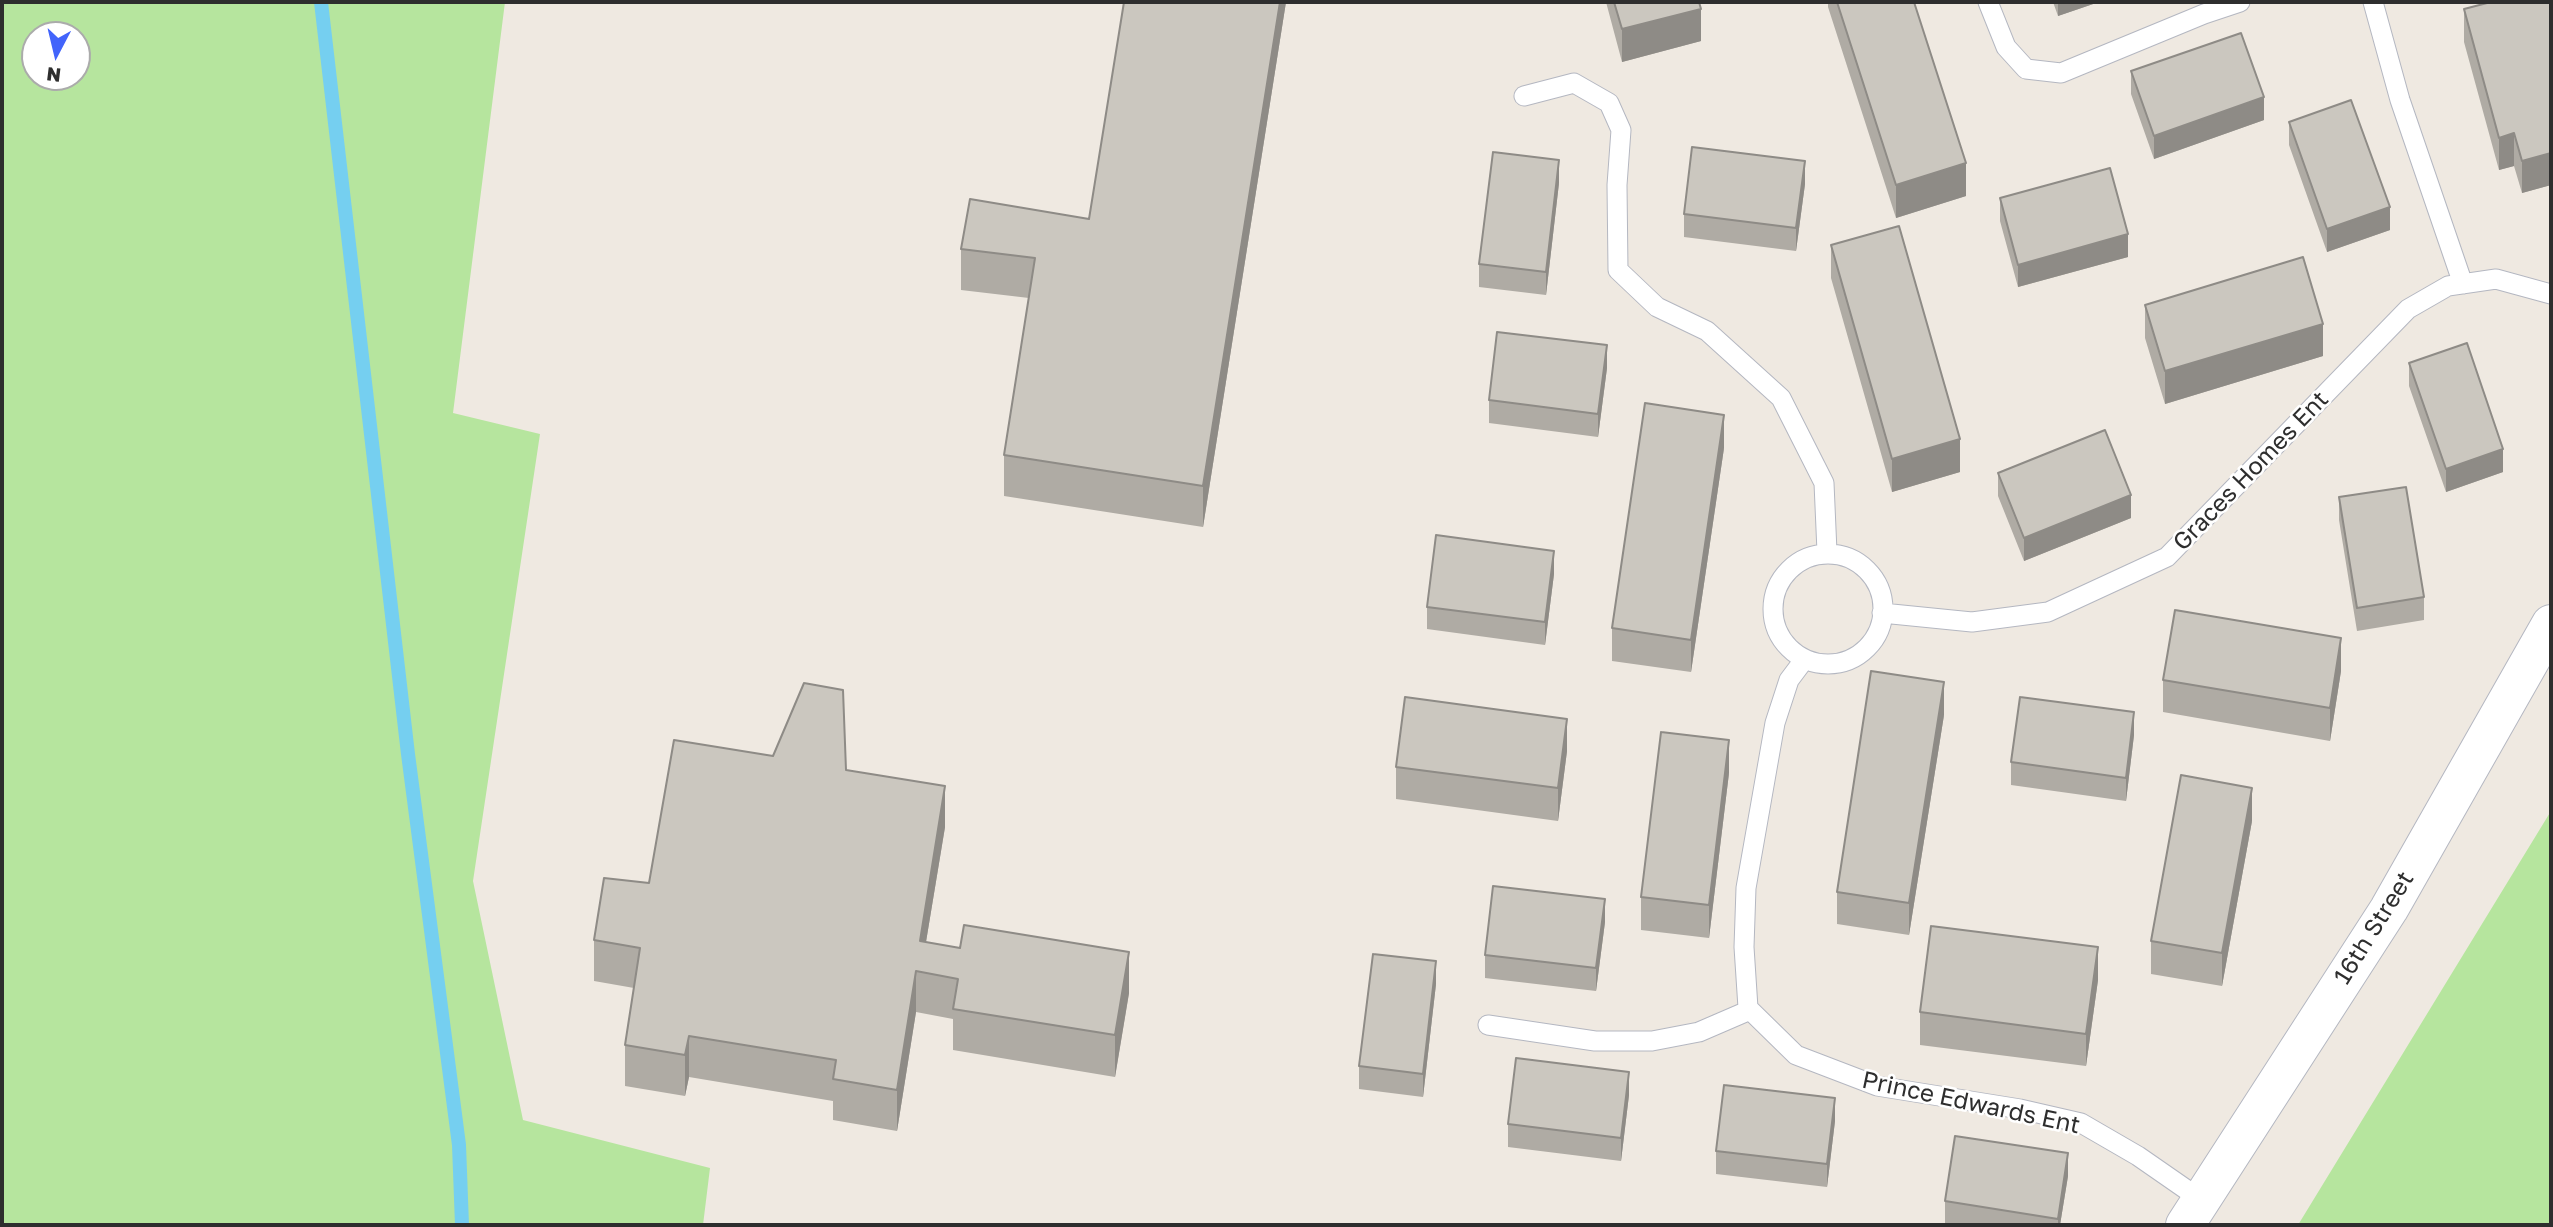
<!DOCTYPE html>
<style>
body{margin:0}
#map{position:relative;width:2553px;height:1227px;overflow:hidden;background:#efe9e1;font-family:"Golos Text",sans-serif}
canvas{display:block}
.frame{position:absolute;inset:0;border:4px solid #2e2e2e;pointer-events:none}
.north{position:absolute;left:21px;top:21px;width:70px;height:70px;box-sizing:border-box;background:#fff;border:2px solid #ababab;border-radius:50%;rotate:187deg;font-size:19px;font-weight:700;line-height:28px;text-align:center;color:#2e2e2e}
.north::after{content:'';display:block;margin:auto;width:24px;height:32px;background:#4264fb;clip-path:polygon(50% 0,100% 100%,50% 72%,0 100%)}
</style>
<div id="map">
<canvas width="2553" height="1227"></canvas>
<div class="frame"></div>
<div class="north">N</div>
</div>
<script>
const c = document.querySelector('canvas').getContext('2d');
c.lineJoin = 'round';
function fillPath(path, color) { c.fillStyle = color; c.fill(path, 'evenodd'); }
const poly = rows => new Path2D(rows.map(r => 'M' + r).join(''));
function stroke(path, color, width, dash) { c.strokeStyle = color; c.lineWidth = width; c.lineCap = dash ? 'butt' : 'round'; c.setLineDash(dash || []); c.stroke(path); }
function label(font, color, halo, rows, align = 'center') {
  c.font = font + ' "Golos Text",sans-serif'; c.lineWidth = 5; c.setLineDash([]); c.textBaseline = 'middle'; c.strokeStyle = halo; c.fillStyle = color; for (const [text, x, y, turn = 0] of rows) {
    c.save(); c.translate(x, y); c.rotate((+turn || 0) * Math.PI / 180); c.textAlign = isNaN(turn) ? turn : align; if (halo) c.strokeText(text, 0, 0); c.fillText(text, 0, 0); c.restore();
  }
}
const green = poly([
 [2,2,505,2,453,413,540,434,473,881,523,1120,710,1168,703,1225,2,1225],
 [35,35,77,35,77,77,35,77],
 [2551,811,2551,1225,2298,1225]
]);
const stream = poly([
 [321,2,408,754,459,1145,462,1225]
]);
const lane = poly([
 [1988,2,2006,47,2026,69,2061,73,2204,14,2240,2],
 [2373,2,2400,100,2463,284],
 [1524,96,1574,83,1609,103,1621,130,1617,185,1618,270,1657,307,1707,331,1781,398,1824,483,1827,552],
 '1773 609a55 55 0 1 1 110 0a55 55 0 1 1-110 0Z',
 [1882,613,1972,622,2048,612,2167,557,2408,309,2448,286,2496,279,2551,294],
 [1804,660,1789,680,1775,723,1746,888,1744,947,1748,1008,1796,1055,1877,1086,2020,1109,2081,1123,2138,1156,2200,1199],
 [1488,1025,1595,1041,1652,1041,1699,1032,1750,1010]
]);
const secondary = poly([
 [2185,1225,2389,909,2551,624]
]);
const wall = poly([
 [1124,2,1286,2,1203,527,1004,496,1004,455,1029,298,961,290,961,249,1089,219],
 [1606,2,1699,2,1701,41,1622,62],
 [1828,2,1914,2,1966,196,1896,218,1828,7],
 [2053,2,2099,2,2058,16],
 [2551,2,2551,185,2522,193,2514,166,2499,170,2464,42,2464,9],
 [2131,71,2264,120,2154,159,2131,94],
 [2289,122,2390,230,2327,252,2289,145],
 [1559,183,1546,295,1479,287,1479,264],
 [1805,184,1796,251,1684,237,1684,214],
 [2000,198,2128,257,2018,287,2000,221],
 [1831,245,1960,472,1892,492,1831,278],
 [2145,305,2323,356,2165,404,2145,338],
 [2409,363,2503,472,2446,492,2409,386],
 [1607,368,1598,437,1489,423,1489,400],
 [1724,448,1691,672,1612,661,1612,628],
 [1998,473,2131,518,2024,561,1998,496],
 [2339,497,2424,597,2424,620,2357,631,2339,520],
 [1554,574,1545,645,1427,629,1427,607],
 [2341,671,2330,741,2163,712,2163,680],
 [1944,715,1909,935,1837,924,1837,892],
 [2134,735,2126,801,2011,785,2011,762],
 [1567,751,1558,821,1396,799,1396,767],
 [846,770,945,827,926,942,1129,993,1115,1077,953,1050,953,1019,916,1012,897,1131,833,1120,833,1101,689,1077,685,1096,625,1086,625,1045,634,988,594,981,594,940,649,883],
 [1729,773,1709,938,1641,930,1641,897],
 [2252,821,2222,986,2151,974,2151,941],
 [1605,922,1596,991,1485,978,1485,955],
 [2098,980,2086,1066,1920,1045,1920,1012],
 [1436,984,1423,1097,1359,1089,1359,1066],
 [1629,1095,1621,1161,1508,1147,1508,1124],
 [1835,1121,1827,1187,1716,1174,1716,1151],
 [2068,1176,2060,1225,1945,1224,1945,1201]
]);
const shadedWall = poly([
 [1280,2,1286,2,1203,527,1203,486],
 [2058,2,2099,2,2058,16],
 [1701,9,1701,41,1622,62,1622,29],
 [2264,97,2264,120,2154,159,2154,136],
 [2514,133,2514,166,2499,170,2499,138],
 [2551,153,2551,185,2522,193,2522,161],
 [1559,160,1559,183,1546,295,1546,272],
 [1805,161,1805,184,1796,251,1796,228],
 [1966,163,1966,196,1896,218,1896,185],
 [2390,207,2390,230,2327,252,2327,229],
 [2128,234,2128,257,2018,287,2018,265],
 [2323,324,2323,356,2165,404,2165,371],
 [1607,345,1607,368,1598,437,1598,414],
 [1724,415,1724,448,1691,672,1691,640],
 [1960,439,1960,472,1892,492,1892,459],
 [2503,449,2503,472,2446,492,2446,469],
 [2131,495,2131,518,2024,561,2024,538],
 [1554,551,1554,574,1545,645,1545,622],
 [2341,638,2341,671,2330,741,2330,708],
 [1944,682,1944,715,1909,935,1909,903],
 [2134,712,2134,735,2126,801,2126,778],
 [1567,719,1567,751,1558,821,1558,788],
 [1729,740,1729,773,1709,938,1709,905],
 [945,786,945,827,921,972,920,941],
 [2252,788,2252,821,2222,986,2222,953],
 [1605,899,1605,922,1596,991,1596,968],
 [2098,947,2098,980,2086,1066,2086,1034],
 [1129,952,1129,993,1115,1077,1115,1035],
 [1436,961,1436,984,1423,1097,1423,1074],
 [916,971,916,1012,897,1131,897,1090],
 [689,1036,689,1077,685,1096,685,1055],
 [1629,1072,1629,1095,1621,1161,1621,1138],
 [1835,1098,1835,1121,1827,1187,1827,1164],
 [2068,1153,2068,1176,2060,1225,2058,1225,2058,1219]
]);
const building = poly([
 [1124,2,1280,2,1203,486,1004,455,1035,258,961,249,970,199,1089,219,1124,2],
 [1614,2,1699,2,1701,9,1622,29,1614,2],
 [1837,2,1914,2,1966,163,1896,185,1837,2],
 [2491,2,2551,2,2551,153,2522,161,2514,133,2499,138,2464,9,2491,2],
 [2241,33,2264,97,2154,136,2131,71,2241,33],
 [2351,100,2390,207,2327,229,2289,122,2351,100],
 [1692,147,1805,161,1796,228,1684,214,1692,147],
 [1493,152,1559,160,1546,272,1479,264,1493,152],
 [2110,168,2128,234,2018,265,2000,198,2110,168],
 [1899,226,1960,439,1892,459,1831,245,1899,226],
 [2303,257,2323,324,2165,371,2145,305,2303,257],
 [1497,332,1607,345,1598,414,1489,400,1497,332],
 [2467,343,2503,449,2446,469,2409,363,2467,343],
 [1645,403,1724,415,1691,640,1612,628,1645,403],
 [2105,430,2131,495,2024,538,1998,473,2105,430],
 [2406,487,2424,597,2357,608,2339,497,2406,487],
 [1436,535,1554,551,1545,622,1427,607,1436,535],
 [2175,610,2341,638,2330,708,2163,680,2175,610],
 [1871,671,1944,682,1909,903,1837,892,1871,671],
 [804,683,843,690,846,770,945,786,920,941,960,948,964,925,1129,952,1115,1035,953,1009,958,979,916,971,897,1090,833,1079,836,1060,689,1036,685,1055,625,1045,640,948,594,940,604,878,649,883,674,740,773,756,804,683],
 [1405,697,1567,719,1558,788,1396,767,1405,697],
 [2020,697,2134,712,2126,778,2011,762,2020,697],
 [1661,732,1729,740,1709,905,1641,897,1661,732],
 [2181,775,2252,788,2222,953,2151,941,2181,775],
 [1493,886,1605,899,1596,968,1485,955,1493,886],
 [1931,926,2098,947,2086,1034,1920,1012,1931,926],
 [1373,954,1436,961,1423,1074,1359,1066,1373,954],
 [1516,1058,1629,1072,1621,1138,1508,1124,1516,1058],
 [1724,1085,1835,1098,1827,1164,1716,1151,1724,1085],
 [1955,1136,2068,1153,2058,1219,1945,1201,1955,1136]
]);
const streetNames = [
 ["Graces Homes Ent",2251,471,-46],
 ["16th Street",2374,928,-58],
 ["Prince Edwards Ent",1971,1103,12]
];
fillPath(green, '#b6e59e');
stroke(stream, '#75cff0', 14);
stroke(lane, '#b4b7c1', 21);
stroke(secondary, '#b4b7c1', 40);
stroke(lane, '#fff', 19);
stroke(secondary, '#fff', 38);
fillPath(wall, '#afaba4');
fillPath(shadedWall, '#8e8b86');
fillPath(building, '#cbc7bf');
stroke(building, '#8e8b86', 2);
label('24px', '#2e2e2e', '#fff', streetNames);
</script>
